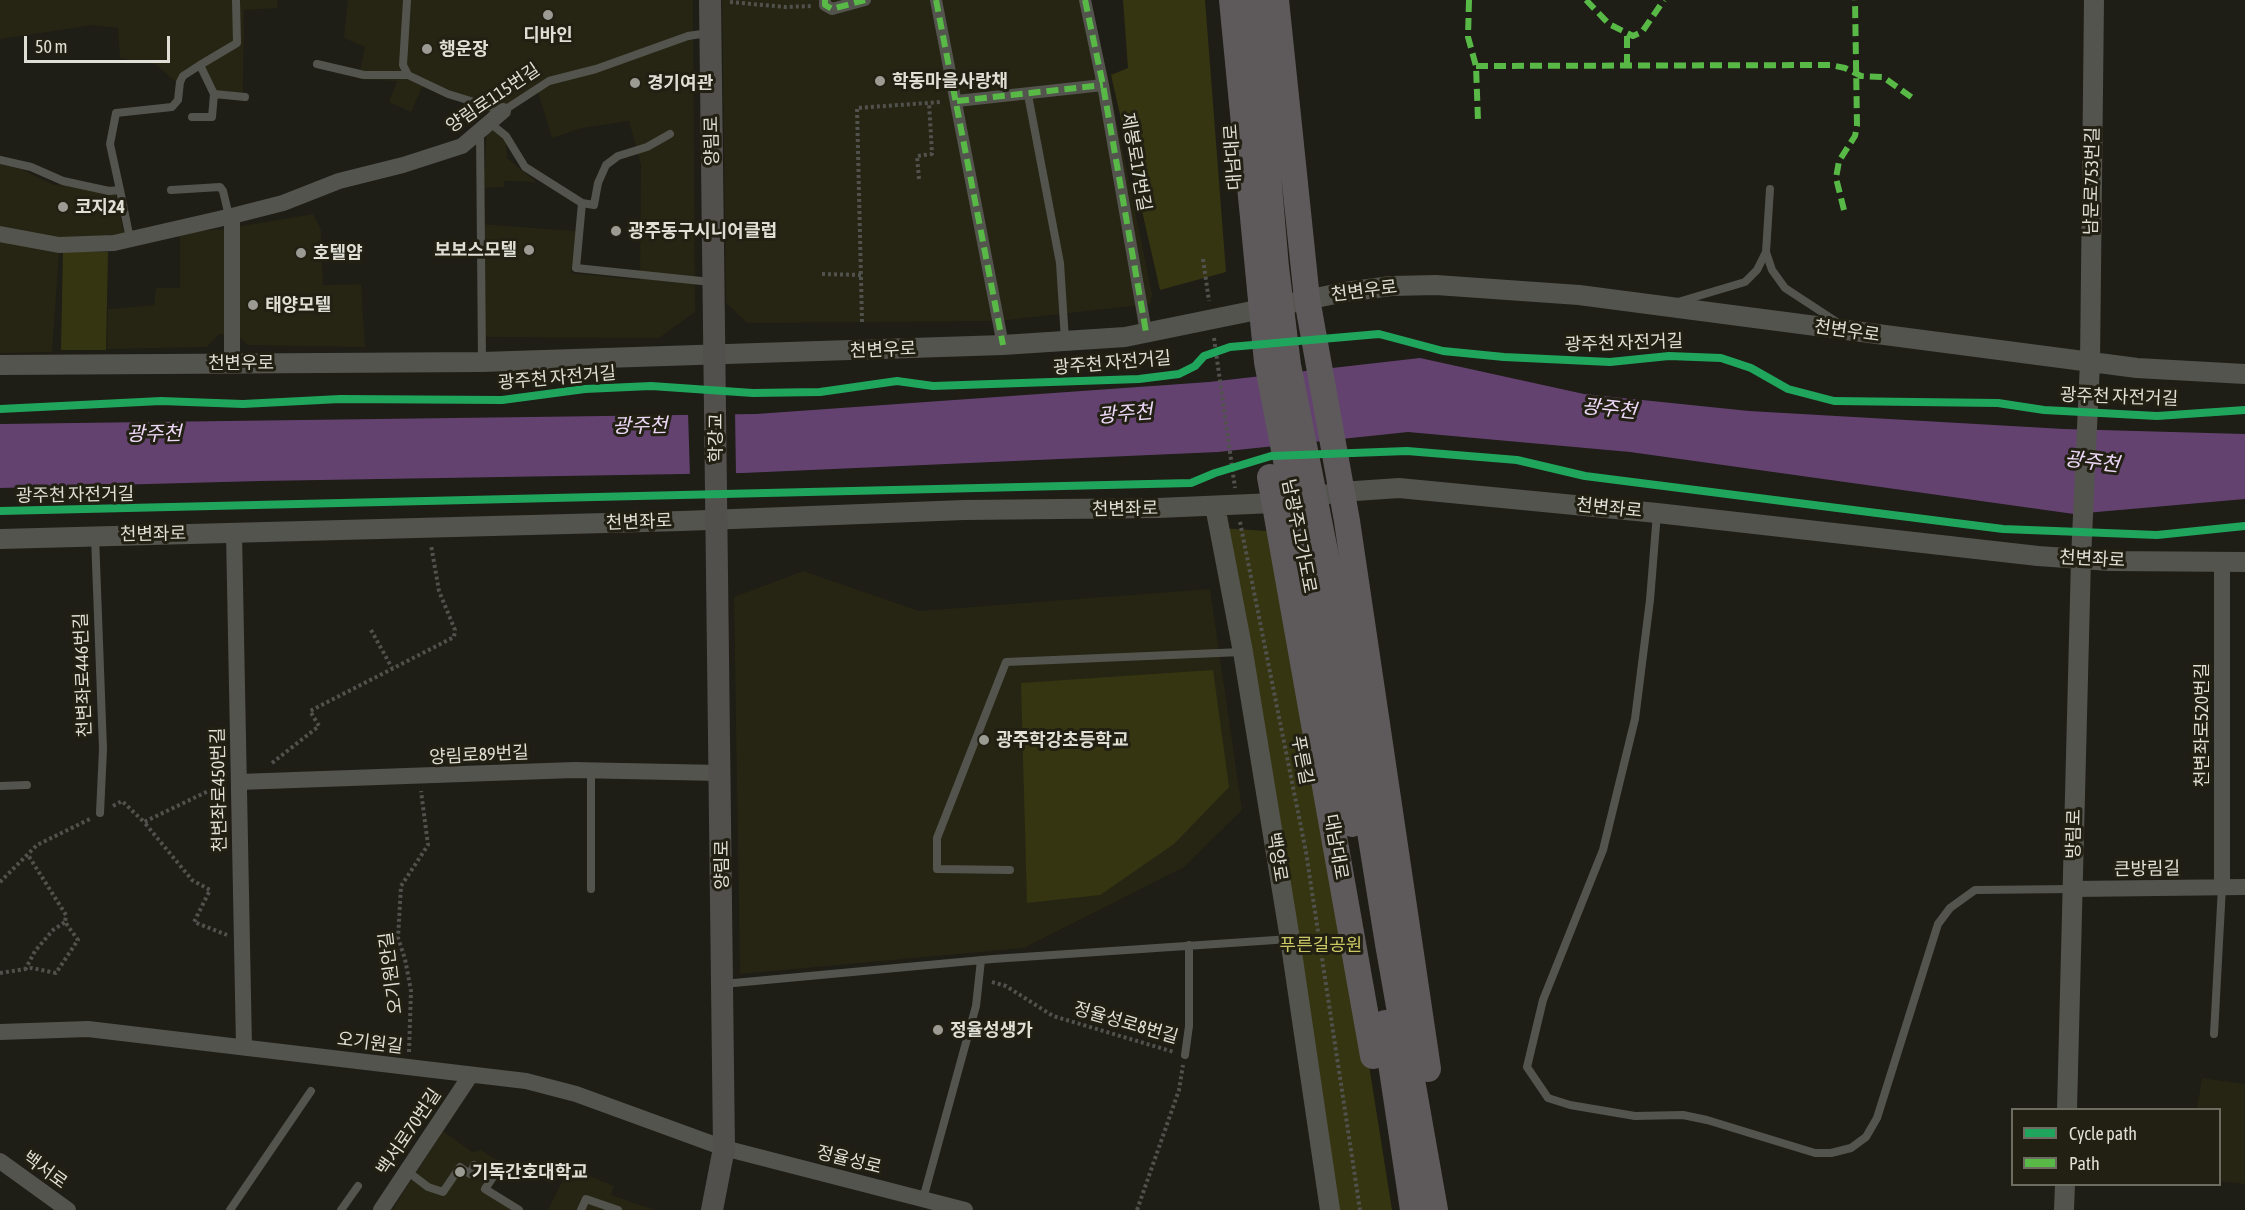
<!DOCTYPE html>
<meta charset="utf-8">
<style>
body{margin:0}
#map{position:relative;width:2245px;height:1210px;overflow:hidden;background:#1e1d16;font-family:"Asap Condensed",sans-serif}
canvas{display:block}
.legend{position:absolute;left:2011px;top:1108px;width:210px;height:78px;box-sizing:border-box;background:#212013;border:2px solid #6d6c61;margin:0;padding:8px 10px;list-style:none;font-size:18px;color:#dfdfd6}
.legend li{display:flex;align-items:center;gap:12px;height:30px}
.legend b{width:30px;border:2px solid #6d6c61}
.scale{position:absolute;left:24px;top:36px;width:146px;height:27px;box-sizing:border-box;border:3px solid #dfdfd6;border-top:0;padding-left:8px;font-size:18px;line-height:21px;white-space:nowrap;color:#dfdfd6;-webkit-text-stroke:4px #212013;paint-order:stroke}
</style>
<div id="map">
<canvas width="2245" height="1210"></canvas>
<ul class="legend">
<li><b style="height:8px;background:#20a55d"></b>Cycle path</li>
<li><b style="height:8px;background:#58b947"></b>Path</li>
</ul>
<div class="scale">50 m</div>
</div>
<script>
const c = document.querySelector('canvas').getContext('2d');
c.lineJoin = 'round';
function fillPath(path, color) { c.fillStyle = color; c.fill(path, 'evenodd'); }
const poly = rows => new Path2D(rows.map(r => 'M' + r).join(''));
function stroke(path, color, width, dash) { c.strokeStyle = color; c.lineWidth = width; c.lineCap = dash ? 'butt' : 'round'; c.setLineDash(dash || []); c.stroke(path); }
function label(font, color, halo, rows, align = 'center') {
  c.font = font + ' "Asap Condensed","Noto Sans KR",sans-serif'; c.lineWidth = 6; c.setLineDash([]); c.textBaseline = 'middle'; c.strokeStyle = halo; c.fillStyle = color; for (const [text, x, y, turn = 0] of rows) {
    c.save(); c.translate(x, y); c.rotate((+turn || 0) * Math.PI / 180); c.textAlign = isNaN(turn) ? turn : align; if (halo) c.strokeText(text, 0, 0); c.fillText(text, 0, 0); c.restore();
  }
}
const built = poly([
 [0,0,278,0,277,8,244,10,243,93,216,92,203,66,177,83,155,64,120,58,118,28,94,25,0,39],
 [348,0,693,0,695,312,659,338,479,337,479,224,576,231,571,273,640,280,641,165,629,121,582,128,552,138,538,92,492,119,506,142,507,158,536,182,504,181,504,187,483,188,488,111,422,87,411,112,389,102,397,81,358,79,365,47,344,38],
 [722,0,1089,0,1107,72,1152,294,1150,304,998,321,747,323,726,303],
 [0,164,21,169,54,185,114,186,124,233,59,252,52,352,0,353],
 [313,214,321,230,323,285,361,284,365,347,248,345,241,338,219,334,207,347,107,349,108,309,154,305,156,288,180,288,180,233,223,229],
 [803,571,919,611,1210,589,1242,810,1184,867,1024,948,740,974,734,597],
 [2202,1078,2245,1084,2245,1184,2220,1181,2220,1110,2197,1109],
 [443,1131,472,1152,481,1150,506,1166,491,1189,524,1210,392,1210],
 [569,1168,614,1186,611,1195,655,1210,548,1210]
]);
const green = poly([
 [1123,0,1205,0,1226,272,1160,290,1111,75,1128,68],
 [63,251,108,252,106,350,61,350],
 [1219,528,1268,531,1349,939,1392,1210,1337,1210],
 [1213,670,1229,787,1174,844,1100,895,1027,903,1021,683]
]);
const water = poly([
 [1420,358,1584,394,1749,411,2064,429,2245,434,2245,499,2074,514,1630,452,1408,432,1218,452,743,473,260,481,0,488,0,424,756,414,1209,382]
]);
const pier = poly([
 [688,411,735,411,736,477,690,477]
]);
const path = poly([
 [730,2,785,7,813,6],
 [919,179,917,156,932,154,929,103],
 [1203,259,1209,301],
 [822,274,861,275],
 [862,322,857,108,941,102],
 [1214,338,1235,488],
 [1240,522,1306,852,1360,1210],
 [371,630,392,668],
 [272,763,319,726,310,711,454,637,455,630,439,591,431,545],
 [223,784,144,822,192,880,210,890,194,922,227,935],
 [113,806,122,801,144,822],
 [0,882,37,845,90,819],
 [25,970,35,951,53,930,65,922],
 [0,973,32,968,56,973,78,940,65,922,66,915,28,855],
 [992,982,1006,986,1053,1016,1174,1052],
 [409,1052,411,991,405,959,398,938,401,886,428,845,421,791],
 [1137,1210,1179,1090,1183,1065]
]);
const service = poly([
 [236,0,237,43,200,65,214,94,245,97],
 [317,64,364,75,408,75,403,65,407,0],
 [408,75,448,94,503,111,549,81,596,69,688,36,708,33],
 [1028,95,1060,263,1065,340],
 [192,117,212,117,214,94],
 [490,123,506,136,525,167,582,203,594,205,598,183,606,165,618,156,647,147,670,134],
 [480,132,482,362],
 [0,160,31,167,63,181,109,191,120,190,130,239],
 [120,190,110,144,116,113,172,107,178,100,180,82,183,76,200,65],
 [171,190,220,187,223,191,229,216],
 [582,203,576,268,711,282],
 [1766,252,1770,189],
 [1678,302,1745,282,1757,270,1766,252,1772,270,1785,288,1840,324],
 [1657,513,1650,600,1635,719,1603,850,1543,1000,1527,1067,1548,1098,1570,1105,1635,1116,1683,1115,1707,1120,1815,1153,1831,1153,1851,1148,1866,1137,1877,1118,1938,924,1950,908,1975,890,2072,889],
 [95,536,103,749,100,813],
 [591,770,591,889],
 [0,786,27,785],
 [1010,870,937,869,937,838,1006,662,1242,652],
 [723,984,993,959,1290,939],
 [2214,1034,2222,887],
 [1185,1055,1189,1026,1189,945],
 [407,1171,428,1187,443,1192,460,1167,470,1174,474,1165,493,1177,485,1189,519,1210],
 [923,1199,976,1006,981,960],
 [230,1210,311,1091],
 [341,1210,358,1186],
 [581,1210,586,1199,618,1210]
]);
const pedestrian = poly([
 [825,0,825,5,832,9,865,0],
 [936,0,1003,345],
 [1085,0,1103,85,1146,332],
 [957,101,1103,85]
]);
const minor = poly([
 [232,216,232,363],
 [0,234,59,245,114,243,232,216,283,203,339,181,403,165,462,146,503,111],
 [234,533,244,1047],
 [239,782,574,770,721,773],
 [2222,887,2222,562],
 [2073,889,2245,887],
 [0,1032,88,1029,526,1081,576,1094,724,1148,965,1210],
 [0,1161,68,1210],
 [381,1210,470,1076]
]);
const tertiary = poly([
 [0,365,482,362,1003,345,1125,337,1345,292,1391,286,1436,285,1579,295,2137,368,2245,374],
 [1215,506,1243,652,1290,939,1330,1210],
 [0,539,682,521,964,510,1158,508,1274,503,1341,492,1399,488,1657,513,2038,556,2110,561,2245,562],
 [2067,1110,2081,559,2090,362,2094,0],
 [2064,1210,2065,1184]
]);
const secondary = poly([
 [710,0,724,1148,712,1210]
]);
const primary = poly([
 [1232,0,1267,362,1327,672,1352,824],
 [1253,0,1276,267,1288,365,1325,551,1388,944,1435,1210],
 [1276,0,1307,299,1347,521,1428,1069],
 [1270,477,1373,1056],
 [1385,1023,1413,1210]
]);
const quiet = poly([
 [825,0,825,5,832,9,865,0],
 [936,0,1003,345],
 [1085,0,1103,85,1146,332],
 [1469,0,1468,37,1476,66,1478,121],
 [1586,0,1609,24,1633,36,1642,32,1664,0],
 [1627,36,1627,65],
 [1476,66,1830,65,1845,68,1861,76,1883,77,1914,99],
 [957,101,1103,85],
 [1844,210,1836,178,1839,161,1855,136,1857,126,1855,0]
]);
const cycleway = poly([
 [0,409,161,401,243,404,340,399,502,400,585,389,651,386,753,393,820,392,897,381,933,386,1139,379,1179,374,1195,366,1204,356,1230,347,1379,334,1443,351,1504,357,1610,362,1669,356,1721,358,1751,368,1788,389,1834,401,1998,403,2044,410,2157,416,2245,410],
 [0,511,1191,483,1215,473,1271,456,1407,451,1517,460,1585,476,2003,529,2157,535,2245,526]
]);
const markers = [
 [548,15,6,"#9b9b93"],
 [427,49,6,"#9b9b93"],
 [880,81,6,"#9b9b93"],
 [635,83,6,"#9b9b93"],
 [63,207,6,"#9b9b93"],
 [616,231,6,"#9b9b93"],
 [529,250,6,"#9b9b93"],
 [301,253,6,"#9b9b93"],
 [253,305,6,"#9b9b93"],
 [984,740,6,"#9b9b93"],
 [938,1030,6,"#9b9b93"],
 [460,1172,6,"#9b9b93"]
];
const poiNames = [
 ["디바인",548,35,"center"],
 ["행운장",439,49],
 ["학동마을사랑채",892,81],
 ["경기여관",647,83],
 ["코지24",75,207],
 ["광주동구시니어클럽",628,231],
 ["보보스모텔",517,250,"right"],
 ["호텔얌",313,253],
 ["태양모텔",265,305],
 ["광주학강초등학교",996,740],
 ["정율성생가",950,1030],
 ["기독간호대학교",472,1172]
];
const streetNames = [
 ["양림로115번길",493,98,-34],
 ["양림로",712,141,-91],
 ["대남대로",1233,157,-94],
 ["제봉로17번길",1136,162,80],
 ["남문로753번길",2092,181,-89],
 ["천변우로",1364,291,-7],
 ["천변우로",1847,331,8],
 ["광주천 자전거길",1624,343,-2],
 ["천변우로",883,350,-2],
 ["천변우로",241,363],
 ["광주천 자전거길",1112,363,-5],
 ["광주천 자전거길",557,378,-5],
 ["광주천 자전거길",2119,397,2],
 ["학강교",716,438,-90],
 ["광주천 자전거길",75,495,-1],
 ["천변좌로",1609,508,6],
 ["천변좌로",1125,509,-1],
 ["천변좌로",639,522,-2],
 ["천변좌로",153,534,-1],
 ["남광주고가도로",1299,536,79],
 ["천변좌로",2092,559,3],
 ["천변좌로446번길",83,675,-92],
 ["천변좌로520번길",2202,725,-90],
 ["양림로89번길",479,755,-3],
 ["푸른길",1302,760,79],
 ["천변좌로450번길",219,790,-91],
 ["방림로",2074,834,-89],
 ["대남대로",1336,847,80],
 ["백양로",1277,857,81],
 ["양림로",722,865,-90],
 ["큰방림길",2147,869,-1],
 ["오기원안길",391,973,-97],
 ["정율성로8번길",1126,1023,16],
 ["오기원길",370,1043,7],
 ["백서로70번길",409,1132,-56],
 ["정율성로",849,1160,14],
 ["백서로",45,1170,36]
];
const parkNames = [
 ["푸른길공원",1321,945]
];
const waterNames = [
 ["광주천",1609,409,6],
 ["광주천",1125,414,-5],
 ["광주천",640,426,-1],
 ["광주천",154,434,-1],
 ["광주천",2092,462,7]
];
fillPath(built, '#262513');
fillPath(green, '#363511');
fillPath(water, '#634270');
fillPath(pier, '#1e1d16');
stroke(path, '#51514d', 4, [3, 3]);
stroke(service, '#54544e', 8);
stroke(pedestrian, '#54544e', 12);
stroke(minor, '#54544e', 16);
stroke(tertiary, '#54544e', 20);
stroke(secondary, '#52504d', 22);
stroke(primary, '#5e5a5b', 26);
stroke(quiet, '#58b947', 6, [12, 6]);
stroke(cycleway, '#20a55d', 8);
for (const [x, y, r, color] of markers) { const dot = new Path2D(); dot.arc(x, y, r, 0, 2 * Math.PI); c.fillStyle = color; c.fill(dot); stroke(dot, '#212013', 2); }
label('bold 18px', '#dfdfd6', '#212013', poiNames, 'left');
label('18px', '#dfdfd6', '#212013', streetNames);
label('18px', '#cac764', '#212013', parkNames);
label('italic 20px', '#eed8f8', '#212013', waterNames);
</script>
